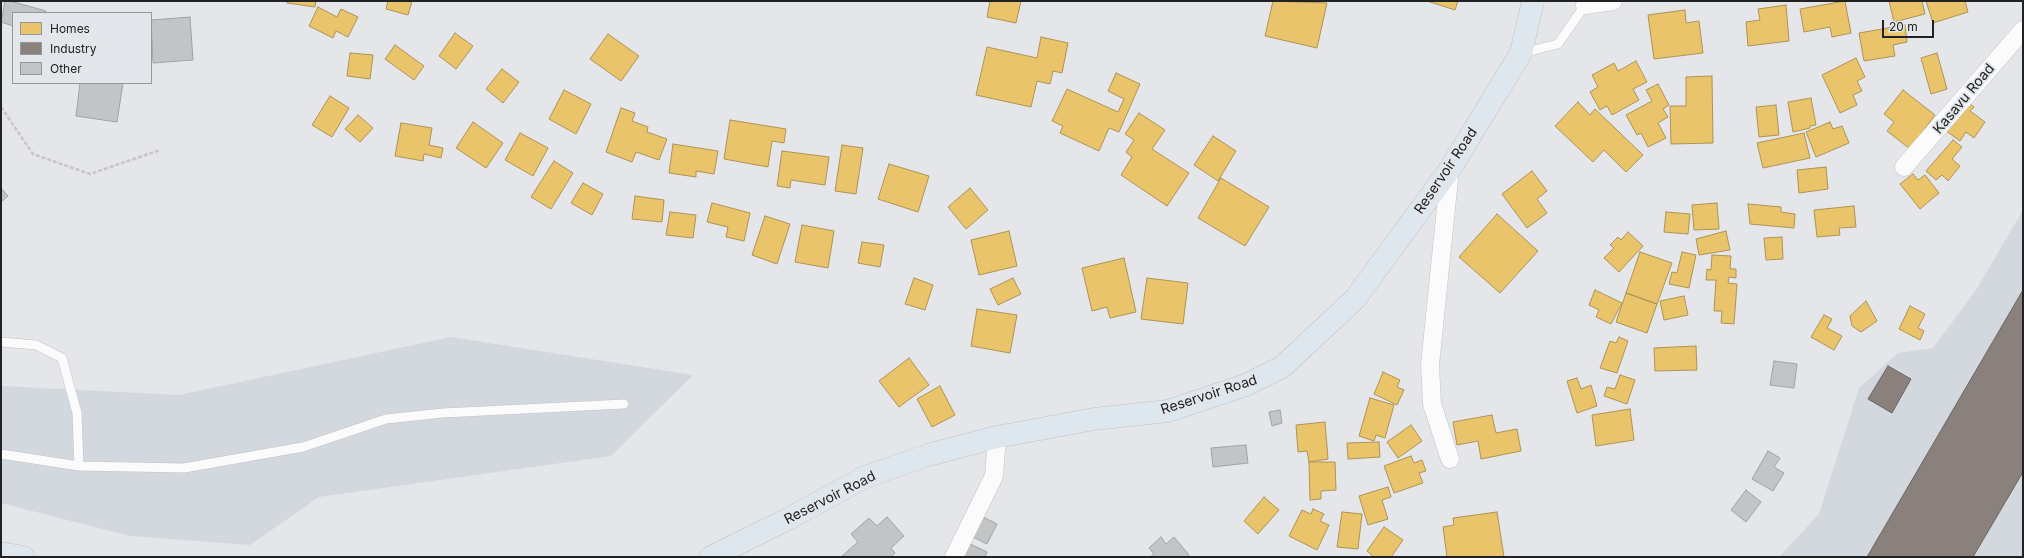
<!DOCTYPE html>
<style>
body{margin:0}
#map{position:relative;width:2024px;height:558px;overflow:hidden;background:#e4e6e9;font-family:Inter,sans-serif}
canvas{display:block}
.frame{position:absolute;inset:0;border:2px solid #212223;pointer-events:none}
.legend{position:absolute;left:12px;top:12px;width:140px;height:72px;box-sizing:border-box;background:#e3e6ea;border:1px solid #95989a;margin:0;padding:5px 7px;list-style:none;font-size:12px;color:#212223}
.legend li{display:flex;align-items:center;gap:8px;height:20px}
.legend b{width:20px;border:1px solid #95989a}
.scale{position:absolute;left:1882px;top:20px;width:52px;height:18px;box-sizing:border-box;border:2px solid #212223;border-top:0;padding-left:5px;font-size:12px;line-height:14px;white-space:nowrap;color:#212223;-webkit-text-stroke:3px #e3e6ea;paint-order:stroke}
</style>
<div id="map">
<canvas width="2024" height="558"></canvas>
<div class="frame"></div>
<ul class="legend">
<li><b style="height:11px;background:#e9c46a"></b>Homes</li>
<li><b style="height:11px;background:#8a817c"></b>Industry</li>
<li><b style="height:11px;background:#c2c4c6"></b>Other</li>
</ul>
<div class="scale">20 m</div>
</div>
<script>
const c = document.querySelector('canvas').getContext('2d');
c.lineJoin = 'round';
function fillPath(path, color) { c.fillStyle = color; c.fill(path, 'evenodd'); }
const poly = rows => new Path2D(rows.map(r => 'M' + r).join(''));
function stroke(path, color, width, dash) { c.strokeStyle = color; c.lineWidth = width; c.lineCap = dash ? 'butt' : 'round'; c.setLineDash(dash || []); c.stroke(path); }
function label(font, color, halo, rows, align = 'center') {
  c.font = font + ' Inter,sans-serif'; c.lineWidth = 4; c.setLineDash([]); c.textBaseline = 'middle'; c.strokeStyle = halo; c.fillStyle = color; for (const [text, x, y, turn = 0] of rows) {
    c.save(); c.translate(x, y); c.rotate((+turn || 0) * Math.PI / 180); c.textAlign = isNaN(turn) ? turn : align; if (halo) c.strokeText(text, 0, 0); c.fillText(text, 0, 0); c.restore();
  }
}
const built = poly([
 [2023,210,2023,557,1779,557,1819,514,1859,388,1898,353,1933,348,1976,290],
 [451,337,693,375,611,456,319,497,250,545,130,536,1,503,1,386,179,395]
]);
const homes = poly([
 [287,1,316,1,315,7,287,3,287,1],
 [388,1,412,1,408,15,386,9,388,1],
 [990,1,1021,1,1016,23,987,17,990,1],
 [1273,1,1327,3,1317,48,1265,36,1273,1],
 [1427,1,1458,1,1455,10,1427,1],
 [1845,1,1851,33,1832,37,1830,27,1804,32,1800,9,1845,1],
 [1889,1,1922,1,1925,14,1894,22,1889,1],
 [1926,1,1965,1,1968,12,1933,23,1926,1],
 [1786,5,1789,41,1748,46,1746,22,1760,20,1758,9,1786,5],
 [318,7,337,17,341,9,358,17,348,37,336,31,333,38,309,26,318,7],
 [1685,10,1686,23,1699,21,1703,53,1654,59,1648,15,1685,10],
 [1905,25,1907,42,1893,45,1895,56,1864,61,1859,33,1905,25],
 [455,33,473,46,456,69,439,56,455,33],
 [608,34,639,56,621,81,590,59,608,34],
 [1041,37,1068,43,1062,73,1053,71,1050,84,1037,81,1031,107,976,95,987,47,1037,58,1041,37],
 [395,45,424,66,414,80,385,59,395,45],
 [350,53,373,55,370,79,347,76,350,53],
 [1937,53,1947,89,1931,94,1921,58,1937,53],
 [1856,58,1865,77,1857,81,1862,91,1853,95,1857,105,1840,113,1822,75,1856,58],
 [1636,61,1647,82,1633,89,1639,100,1612,115,1607,106,1600,110,1590,92,1598,87,1592,75,1614,63,1618,71,1636,61],
 [502,69,519,82,503,103,486,89,502,69],
 [1116,73,1140,84,1119,132,1109,128,1099,151,1060,133,1063,126,1052,121,1067,89,1118,112,1124,99,1108,91,1116,73],
 [1712,76,1713,143,1671,144,1670,106,1686,106,1686,77,1712,76],
 [1658,84,1669,105,1663,109,1668,117,1658,123,1666,138,1648,147,1641,133,1637,135,1626,115,1652,101,1646,90,1658,84],
 [564,90,591,104,576,134,549,119,564,90],
 [1903,90,1935,115,1910,149,1887,131,1894,122,1884,114,1903,90],
 [330,96,349,108,332,137,312,125,330,96],
 [1811,98,1816,125,1810,126,1810,128,1793,132,1788,102,1811,98],
 [1963,99,1974,107,1970,111,1985,122,1974,138,1966,132,1960,141,1942,128,1963,99],
 [1578,102,1590,115,1595,109,1643,155,1626,172,1604,150,1593,162,1555,126,1578,102],
 [1776,105,1779,135,1759,137,1756,107,1776,105],
 [621,108,635,113,632,121,648,127,647,132,667,139,659,160,636,152,632,162,606,152,621,108],
 [1139,113,1165,130,1152,149,1189,173,1167,206,1121,175,1132,157,1126,152,1134,140,1125,134,1139,113],
 [358,115,373,128,360,142,345,129,358,115],
 [730,120,786,129,784,143,772,141,768,167,724,159,730,120],
 [473,122,503,143,486,168,456,148,473,122],
 [1830,122,1833,129,1842,126,1849,143,1816,157,1806,132,1830,122],
 [401,123,432,128,429,145,443,148,441,158,424,154,423,161,395,156,401,123],
 [520,133,548,148,533,176,505,160,520,133],
 [1804,133,1810,158,1763,168,1757,143,1804,133],
 [1213,136,1236,151,1218,181,1194,165,1213,136],
 [1953,140,1962,147,1952,159,1960,166,1948,181,1942,175,1936,180,1926,171,1953,140],
 [673,144,718,151,714,174,696,171,696,177,669,173,673,144],
 [842,145,863,148,856,194,835,191,842,145],
 [782,151,829,157,825,185,791,180,790,188,777,186,782,151],
 [554,161,573,173,551,209,531,197,554,161],
 [889,164,929,176,918,212,878,199,889,164],
 [1826,167,1828,189,1799,193,1797,170,1826,167],
 [1532,171,1547,191,1537,199,1547,213,1527,228,1502,194,1532,171],
 [1913,174,1918,180,1925,175,1939,193,1920,209,1900,184,1913,174],
 [1221,178,1269,207,1245,246,1198,218,1221,178],
 [583,183,603,194,592,215,571,203,583,183],
 [970,188,988,210,966,229,948,207,970,188],
 [635,196,664,200,662,222,632,219,635,196],
 [712,203,750,213,744,241,726,237,728,227,707,222,712,203],
 [1717,203,1719,229,1694,230,1692,205,1717,203],
 [1748,204,1781,207,1781,212,1795,214,1794,228,1750,224,1748,204],
 [1854,206,1856,227,1839,228,1840,235,1817,237,1814,210,1854,206],
 [670,212,696,215,693,238,666,235,670,212],
 [1666,212,1690,214,1688,234,1664,232,1666,212],
 [1497,214,1538,251,1500,293,1459,257,1497,214],
 [765,216,790,224,777,264,752,255,765,216],
 [802,225,834,231,828,268,795,262,802,225],
 [1009,231,1017,266,979,275,971,240,1009,231],
 [1726,231,1730,250,1699,255,1696,239,1726,231],
 [1628,232,1643,246,1619,272,1604,258,1614,248,1610,245,1618,237,1621,240,1628,232],
 [1782,237,1783,259,1766,260,1764,238,1782,237],
 [862,242,884,245,880,267,858,263,862,242],
 [1640,252,1672,263,1657,304,1626,293,1640,252],
 [1682,252,1696,255,1689,288,1669,284,1672,272,1677,273,1682,252],
 [1712,255,1731,256,1730,269,1736,269,1736,278,1729,277,1728,283,1737,284,1734,324,1721,323,1722,311,1714,311,1716,280,1706,280,1707,269,1711,270,1712,255],
 [1124,258,1136,312,1110,318,1107,307,1092,311,1082,268,1124,258],
 [914,278,933,285,925,310,905,304,914,278],
 [1013,278,1021,294,998,305,990,289,1013,278],
 [1147,278,1188,283,1183,324,1141,319,1147,278],
 [1595,290,1622,303,1611,324,1596,317,1599,310,1589,305,1595,290],
 [1626,293,1657,304,1647,333,1616,322,1626,293],
 [1684,296,1688,315,1664,320,1660,301,1684,296],
 [1866,301,1877,321,1861,332,1852,326,1850,316,1866,301],
 [1910,306,1925,314,1918,328,1924,331,1920,340,1899,329,1910,306],
 [977,309,1017,315,1010,353,971,346,977,309],
 [1824,315,1832,319,1827,328,1842,336,1834,350,1811,337,1824,315],
 [1619,337,1628,341,1617,373,1600,368,1610,341,1616,343,1619,337],
 [1696,346,1697,370,1655,371,1654,348,1696,346],
 [909,358,929,385,899,407,879,381,909,358],
 [1383,372,1400,380,1397,387,1404,390,1397,405,1374,394,1383,372],
 [1620,375,1635,380,1627,404,1604,396,1607,387,1615,389,1620,375],
 [1577,378,1581,389,1591,385,1597,406,1577,413,1567,381,1577,378],
 [940,386,955,415,932,427,917,399,940,386],
 [1370,398,1394,405,1385,438,1376,435,1374,441,1359,436,1370,398],
 [1630,409,1634,440,1596,446,1592,415,1630,409],
 [1492,415,1496,433,1517,429,1521,451,1481,459,1478,441,1457,445,1453,422,1492,415],
 [1325,422,1328,459,1309,462,1307,451,1298,452,1296,425,1325,422],
 [1411,425,1422,441,1398,458,1387,442,1411,425],
 [1379,442,1380,457,1348,459,1347,443,1379,442],
 [1411,456,1414,463,1422,460,1426,471,1419,473,1423,483,1394,493,1384,466,1411,456],
 [1309,462,1335,462,1336,490,1321,491,1321,499,1310,500,1309,462],
 [1388,487,1391,497,1382,500,1388,519,1368,525,1359,496,1388,487],
 [1264,497,1279,510,1258,534,1244,521,1264,497],
 [1313,509,1324,514,1320,521,1329,525,1317,550,1289,536,1302,510,1311,514,1313,509],
 [1342,512,1362,514,1358,549,1337,547,1342,512],
 [1497,512,1504,557,1447,557,1443,527,1454,525,1453,518,1497,512],
 [1384,527,1403,540,1391,557,1374,557,1367,551,1384,527]
]);
const industry = poly([
 [2023,290,2023,472,1973,557,1867,557,2023,290],
 [1888,366,1911,379,1892,413,1868,399,1888,366]
]);
const building = poly([
 [5,1,10,1,46,11,45,13,13,13,13,26,1,22,5,1],
 [190,17,193,60,153,63,151,20,190,17],
 [80,83,123,83,117,122,76,116,80,83],
 [1,188,8,196,1,202,1,188],
 [1774,361,1797,364,1794,388,1770,385,1774,361],
 [1280,410,1282,423,1272,426,1269,412,1280,410],
 [1246,445,1248,463,1213,467,1211,448,1246,445],
 [1768,451,1780,458,1774,467,1784,473,1773,491,1752,479,1768,451],
 [1746,490,1761,502,1746,522,1731,510,1746,490],
 [981,516,997,524,987,544,971,536,981,516],
 [887,517,904,536,891,548,895,553,891,557,841,557,858,542,851,534,869,518,877,526,887,517],
 [1161,537,1166,544,1174,537,1189,555,1187,557,1150,557,1154,554,1149,548,1161,537],
 [968,543,987,552,985,557,961,557,968,543]
]);
const path = poly([
 [1,107,33,154,90,174,160,150]
]);
const service = poly([
 [1522,53,1558,44,1585,5,1584,2],
 [1,342,36,345,62,358,77,413,79,466],
 [1,454,79,466,184,468,303,447,386,419,443,413,624,404]
]);
const minor = poly([
 [1585,5,1613,1],
 [1904,167,2023,30],
 [1450,459,1432,404,1430,365,1450,169],
 [954,557,994,476,997,437]
]);
const trunk = poly([
 [1,553,23,557],
 [711,557,788,519,865,477,928,455,997,437,1094,419,1168,411,1246,385,1282,367,1355,299,1450,169,1521,53,1533,1]
]);
const streetNames = [
 ["Kasavu Road",1964,99,-50],
 ["Reservoir Road",1446,171,-56],
 ["Reservoir Road",1209,395,-18],
 ["Reservoir Road",830,498,-27]
];
fillPath(built, '#d3d8de');
fillPath(homes, '#e9c46a');
stroke(homes, '#ad9355', 1);
fillPath(industry, '#8a817c');
stroke(industry, '#6a6461', 1);
fillPath(building, '#c2c4c6');
stroke(building, '#a0a2a4', 1);
stroke(service, '#c1c3c5', 10);
stroke(minor, '#c1c3c5', 19);
stroke(trunk, '#c1c2c3', 23);
stroke(path, '#c6c6c7', 2.5, [4, 2]);
stroke(service, '#fbfbfc', 9);
stroke(minor, '#fbfbfc', 18);
stroke(trunk, '#dee6ee', 22);
label('14px', '#212223', '#e3e6ea', streetNames);
</script>
